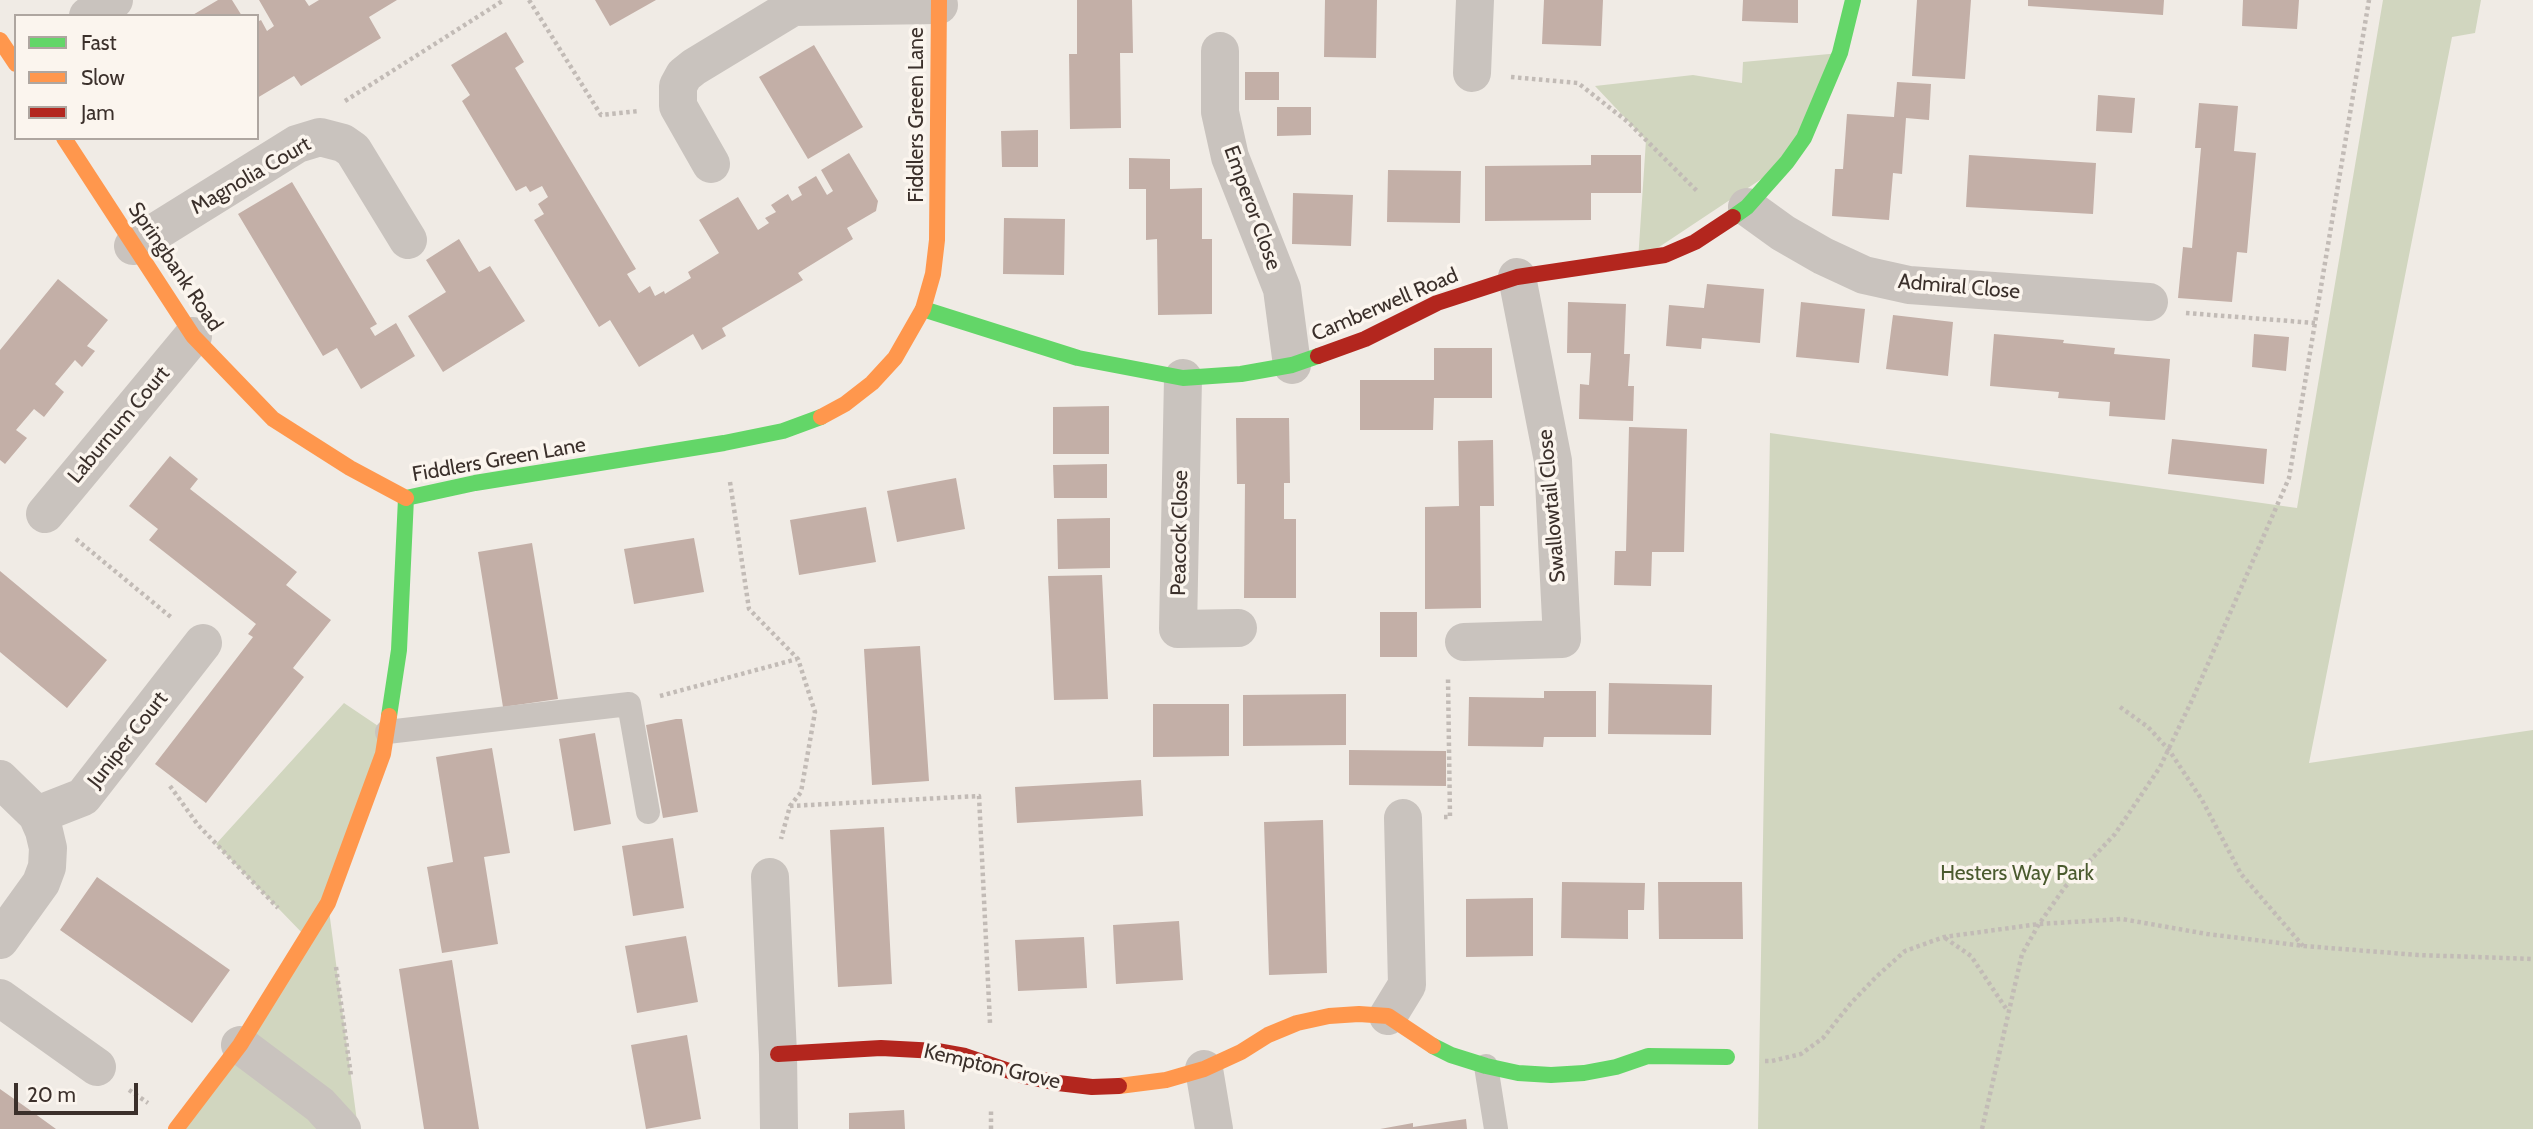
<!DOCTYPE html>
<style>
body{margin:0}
#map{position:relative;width:2533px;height:1129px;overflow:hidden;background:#f0ebe5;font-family:Cabin,sans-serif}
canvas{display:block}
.legend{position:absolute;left:14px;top:14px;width:245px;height:126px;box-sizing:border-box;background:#fbf5ee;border:2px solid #aea6a0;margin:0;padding:9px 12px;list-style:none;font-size:21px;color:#3b302b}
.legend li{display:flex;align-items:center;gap:14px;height:35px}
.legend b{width:35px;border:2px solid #aea6a0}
.scale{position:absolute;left:14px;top:1083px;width:124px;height:32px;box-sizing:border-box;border:4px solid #3b302b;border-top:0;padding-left:9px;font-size:21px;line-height:24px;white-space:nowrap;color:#3b302b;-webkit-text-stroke:5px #fbf5ee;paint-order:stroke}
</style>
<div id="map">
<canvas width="2533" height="1129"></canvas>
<ul class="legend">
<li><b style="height:9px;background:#63d668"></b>Fast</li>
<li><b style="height:9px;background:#ff974d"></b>Slow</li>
<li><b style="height:9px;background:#b3261e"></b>Jam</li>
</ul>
<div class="scale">20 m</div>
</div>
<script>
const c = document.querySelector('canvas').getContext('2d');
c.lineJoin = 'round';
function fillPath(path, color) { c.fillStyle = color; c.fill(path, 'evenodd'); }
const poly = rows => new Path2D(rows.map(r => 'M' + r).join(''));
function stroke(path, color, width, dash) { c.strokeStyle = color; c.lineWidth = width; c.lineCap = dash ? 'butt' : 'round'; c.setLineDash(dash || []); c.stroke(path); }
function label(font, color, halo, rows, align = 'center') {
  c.font = font + ' Cabin,sans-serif'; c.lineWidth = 7; c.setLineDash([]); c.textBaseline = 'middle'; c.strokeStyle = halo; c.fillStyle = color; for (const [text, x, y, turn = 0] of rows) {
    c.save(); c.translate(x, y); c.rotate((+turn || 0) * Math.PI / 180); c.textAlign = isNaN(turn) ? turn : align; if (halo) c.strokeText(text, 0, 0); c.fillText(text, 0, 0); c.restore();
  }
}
const green = poly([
 [2383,0,2481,0,2475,33,2452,37,2309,763,2533,730,2533,1129,1758,1129,1770,433,2297,508],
 [1840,53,1787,162,1638,261,1646,140,1595,86,1693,75,1742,83,1743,62],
 [344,703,387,732,328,903,358,1129,176,1129,307,938,216,844]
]);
const building = poly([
 [218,0,232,0,242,16,191,16],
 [259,0,305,0,309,6,319,0,397,0,369,17,381,38,301,86,294,76,257,98,257,22,261,20,267,31,274,26],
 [595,0,656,0,610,26],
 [1077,0,1132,0,1133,53,1120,53,1121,128,1070,129,1069,54,1077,54],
 [1325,0,1377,0,1376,58,1324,57],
 [1544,0,1603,0,1601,46,1542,44],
 [1743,0,1798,0,1798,23,1742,21],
 [1917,0,1971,0,1965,79,1912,76],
 [2028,0,2164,0,2163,15,2028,6],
 [2243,0,2299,0,2297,29,2242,26],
 [506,32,524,62,515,68,636,269,627,274,639,293,650,286,655,296,664,291,665,294,668,292,691,278,688,272,719,253,699,220,738,197,758,230,769,223,765,218,776,212,771,205,788,194,792,201,802,195,798,187,816,176,827,195,833,191,821,170,849,153,878,201,876,211,847,228,853,239,798,273,803,280,722,328,726,336,702,350,693,334,639,367,610,320,599,327,534,220,544,214,538,204,548,197,542,186,530,192,526,186,516,191,462,101,470,95,451,65],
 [814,45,863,127,808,159,759,77],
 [1245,72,1279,72,1279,100,1245,100],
 [1897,82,1931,84,1929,120,1906,118,1902,174,1893,173,1889,220,1832,216,1835,169,1843,169,1847,114,1894,117],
 [2098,95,2135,98,2132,133,2096,131],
 [2199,103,2238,106,2234,151,2256,153,2247,253,2237,252,2232,302,2178,298,2183,247,2192,248,2201,148,2195,148],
 [1277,107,1311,107,1311,135,1277,136],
 [1038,130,1038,167,1002,167,1001,131],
 [1591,155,1641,155,1641,193,1591,193,1591,220,1485,221,1485,166,1591,165],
 [1969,155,2096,163,2093,214,1966,207],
 [1129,158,1170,159,1170,189,1202,188,1202,239,1212,239,1212,314,1158,315,1157,239,1146,240,1146,189,1129,189],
 [1388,170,1461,171,1460,223,1387,222],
 [292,182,377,324,370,328,375,336,396,323,415,356,361,389,337,348,323,356,238,214],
 [1293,193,1353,195,1351,246,1292,244],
 [1004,218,1065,219,1064,275,1003,274],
 [459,239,479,272,490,266,525,321,443,372,408,316,446,292,426,260],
 [58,279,108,320,87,346,95,351,82,367,75,360,55,384,64,392,44,417,34,409,16,430,27,438,5,464,0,460,0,350],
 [1707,284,1764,289,1760,343,1702,338,1701,349,1666,346,1669,305,1704,308],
 [1568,302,1626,304,1624,354,1630,354,1628,386,1634,386,1633,421,1579,419,1580,384,1589,385,1591,353,1567,353],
 [1801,302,1865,309,1859,363,1796,357],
 [1893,315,1953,322,1948,376,1886,369],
 [1994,334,2064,340,2063,343,2115,348,2114,354,2170,359,2165,420,2109,416,2110,402,2058,398,2059,392,1990,386],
 [2254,334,2289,337,2286,371,2252,367],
 [1434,348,1492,348,1492,398,1434,398,1433,430,1360,430,1360,380,1434,380],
 [1109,406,1109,454,1053,454,1053,407],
 [1236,418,1289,418,1290,483,1284,483,1284,519,1296,519,1296,598,1244,598,1245,484,1237,484],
 [1629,427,1687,429,1684,552,1652,552,1651,586,1614,585,1615,551,1626,551],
 [2172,439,2267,449,2264,484,2168,474],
 [1493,440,1494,506,1480,506,1481,608,1425,609,1425,507,1459,506,1458,441],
 [170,456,198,479,190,489,297,572,286,585,331,620,293,668,304,677,206,803,155,764,253,637,248,634,256,624,149,540,158,529,129,506],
 [1107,464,1107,498,1054,498,1053,465],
 [956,478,965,529,897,542,887,491],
 [866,507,876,562,799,575,790,520],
 [1110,518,1110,568,1058,569,1057,519],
 [694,538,704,592,634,604,624,549],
 [532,543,558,699,503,707,478,552],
 [0,571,107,660,67,708,0,652],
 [1102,575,1108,699,1054,700,1048,576],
 [1380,612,1417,612,1417,657,1380,657],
 [920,646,929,781,872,785,864,649],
 [1609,683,1712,685,1711,735,1608,734],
 [1544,691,1596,691,1596,737,1544,737,1543,747,1468,746,1469,697,1544,698],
 [1346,694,1346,745,1243,746,1243,695],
 [1153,704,1229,704,1229,756,1153,757],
 [676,719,682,719,698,812,663,818,646,725],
 [595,733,611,824,574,831,559,739],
 [492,748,510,853,484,857,498,944,442,953,427,867,453,862,436,757],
 [1349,750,1446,751,1446,786,1349,785],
 [1141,780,1143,816,1017,823,1015,787],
 [1323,820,1327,973,1269,975,1264,822],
 [884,827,892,984,838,987,830,830],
 [673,838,684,908,633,916,622,846],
 [97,877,230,970,192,1023,60,930],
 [1562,882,1645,883,1644,910,1628,910,1628,939,1561,938],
 [1658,882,1742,882,1743,939,1659,939],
 [1533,898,1533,956,1466,957,1466,899],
 [1179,921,1183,980,1116,984,1113,925],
 [686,936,698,1002,637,1013,625,946],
 [1084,937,1087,988,1018,991,1015,940],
 [452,960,479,1129,424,1129,399,969],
 [687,1035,701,1119,646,1129,631,1045],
 [0,1089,27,1108,56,1129,0,1129],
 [904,1110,905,1129,849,1129,849,1113],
 [1466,1119,1467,1129,1380,1129,1413,1123,1413,1127]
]);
const path = poly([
 [529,0,601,115,639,111],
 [1511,77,1578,83,1628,122,1698,192],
 [345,101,504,0],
 [2186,313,2315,323],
 [730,482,749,609,798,659,815,712,801,792,790,806,781,839],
 [76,539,172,618],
 [660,696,797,659],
 [2120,707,2148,727,2169,750,2202,800,2241,874,2303,946],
 [170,786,198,825,278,908],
 [790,806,979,796,990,1023],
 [1444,817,1450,817,1448,678],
 [1945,938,1971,956,2007,1010],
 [336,967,351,1076],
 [1765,1061,1772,1061,1801,1054,1823,1038,1851,1003,1877,976,1905,951,1944,937,2039,924,2122,919,2207,934,2304,946,2418,955,2533,959],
 [129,1090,148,1103],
 [991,1129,991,1109],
 [1982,1129,2022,954,2039,924,2065,887,2115,834,2160,767,2193,698,2289,478,2369,0]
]);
const lane = poly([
 [387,732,629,704,648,812],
 [1486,1066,1496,1129]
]);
const street = poly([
 [789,0,793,7,939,5],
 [88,16,114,0],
 [1220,51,1220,112,1230,157,1282,289,1292,365],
 [1472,73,1475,0],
 [711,164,678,106,678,86,684,75,694,67,793,7],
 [1747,207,1783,233,1823,256,1864,275,1909,285,2149,302],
 [133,246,297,144,320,137,343,143,353,150,408,240],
 [1183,378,1178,629,1238,628],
 [45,514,193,336],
 [1464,642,1562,639,1553,461,1517,277],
 [0,779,37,815,44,831,48,848,47,867,41,883,0,940],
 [37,815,83,797,203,643],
 [770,877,778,1054,779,1129],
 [0,998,97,1067],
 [1388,1016,1407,985,1403,818],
 [240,1045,320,1105,342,1129],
 [1204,1069,1214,1129]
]);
const fast = poly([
 [1733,217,1747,207,1787,162,1804,138,1840,53,1853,0],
 [923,309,1078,358,1183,378,1241,374,1292,365,1318,356],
 [406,498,475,483,724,443,783,431,821,417],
 [389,716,399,650,406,498],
 [1433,1046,1451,1055,1486,1066,1518,1073,1551,1075,1584,1073,1616,1067,1648,1056,1727,1057]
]);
const slow = poly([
 [0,40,16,64],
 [64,138,193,336,273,419,350,468,406,498],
 [821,417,845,404,872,383,895,358,923,309,933,274,937,240,939,0],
 [1119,1086,1166,1080,1204,1069,1241,1052,1268,1035,1297,1023,1329,1016,1359,1014,1388,1016,1433,1046],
 [176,1129,240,1045,328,903,383,754,389,716]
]);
const jam = poly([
 [1318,356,1365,339,1437,303,1517,277,1665,255,1695,242,1733,217],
 [778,1054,881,1048,937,1051,965,1056,1024,1076,1058,1083,1092,1087,1119,1086]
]);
const streetNames = [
 ["Fiddlers Green Lane",917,115,-90],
 ["Magnolia Court",251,176,-30],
 ["Emperor Close",1252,208,70],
 ["Springbank Road",175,267,56],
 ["Admiral Close",1959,287,5],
 ["Camberwell Road",1385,305,-23],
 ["Laburnum Court",119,425,-50],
 ["Fiddlers Green Lane",499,460,-10],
 ["Swallowtail Close",1552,506,-95],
 ["Peacock Close",1180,533,-89],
 ["Juniper Court",128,740,-52],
 ["Kempton Grove",992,1067,13]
];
const parkNames = [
 ["Hesters Way Park",2017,874]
];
fillPath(green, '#d1d6bf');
fillPath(building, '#c3afa7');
stroke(path, '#c2bbb6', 4.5, [3.5, 3.5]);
stroke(lane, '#c9c3be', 24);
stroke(street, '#c9c3be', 38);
stroke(fast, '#63d668', 16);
stroke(slow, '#ff974d', 16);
stroke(jam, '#b3261e', 16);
label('21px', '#3b302b', '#fbf5ee', streetNames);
label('21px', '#4a5a2e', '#fbf5ee', parkNames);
</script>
